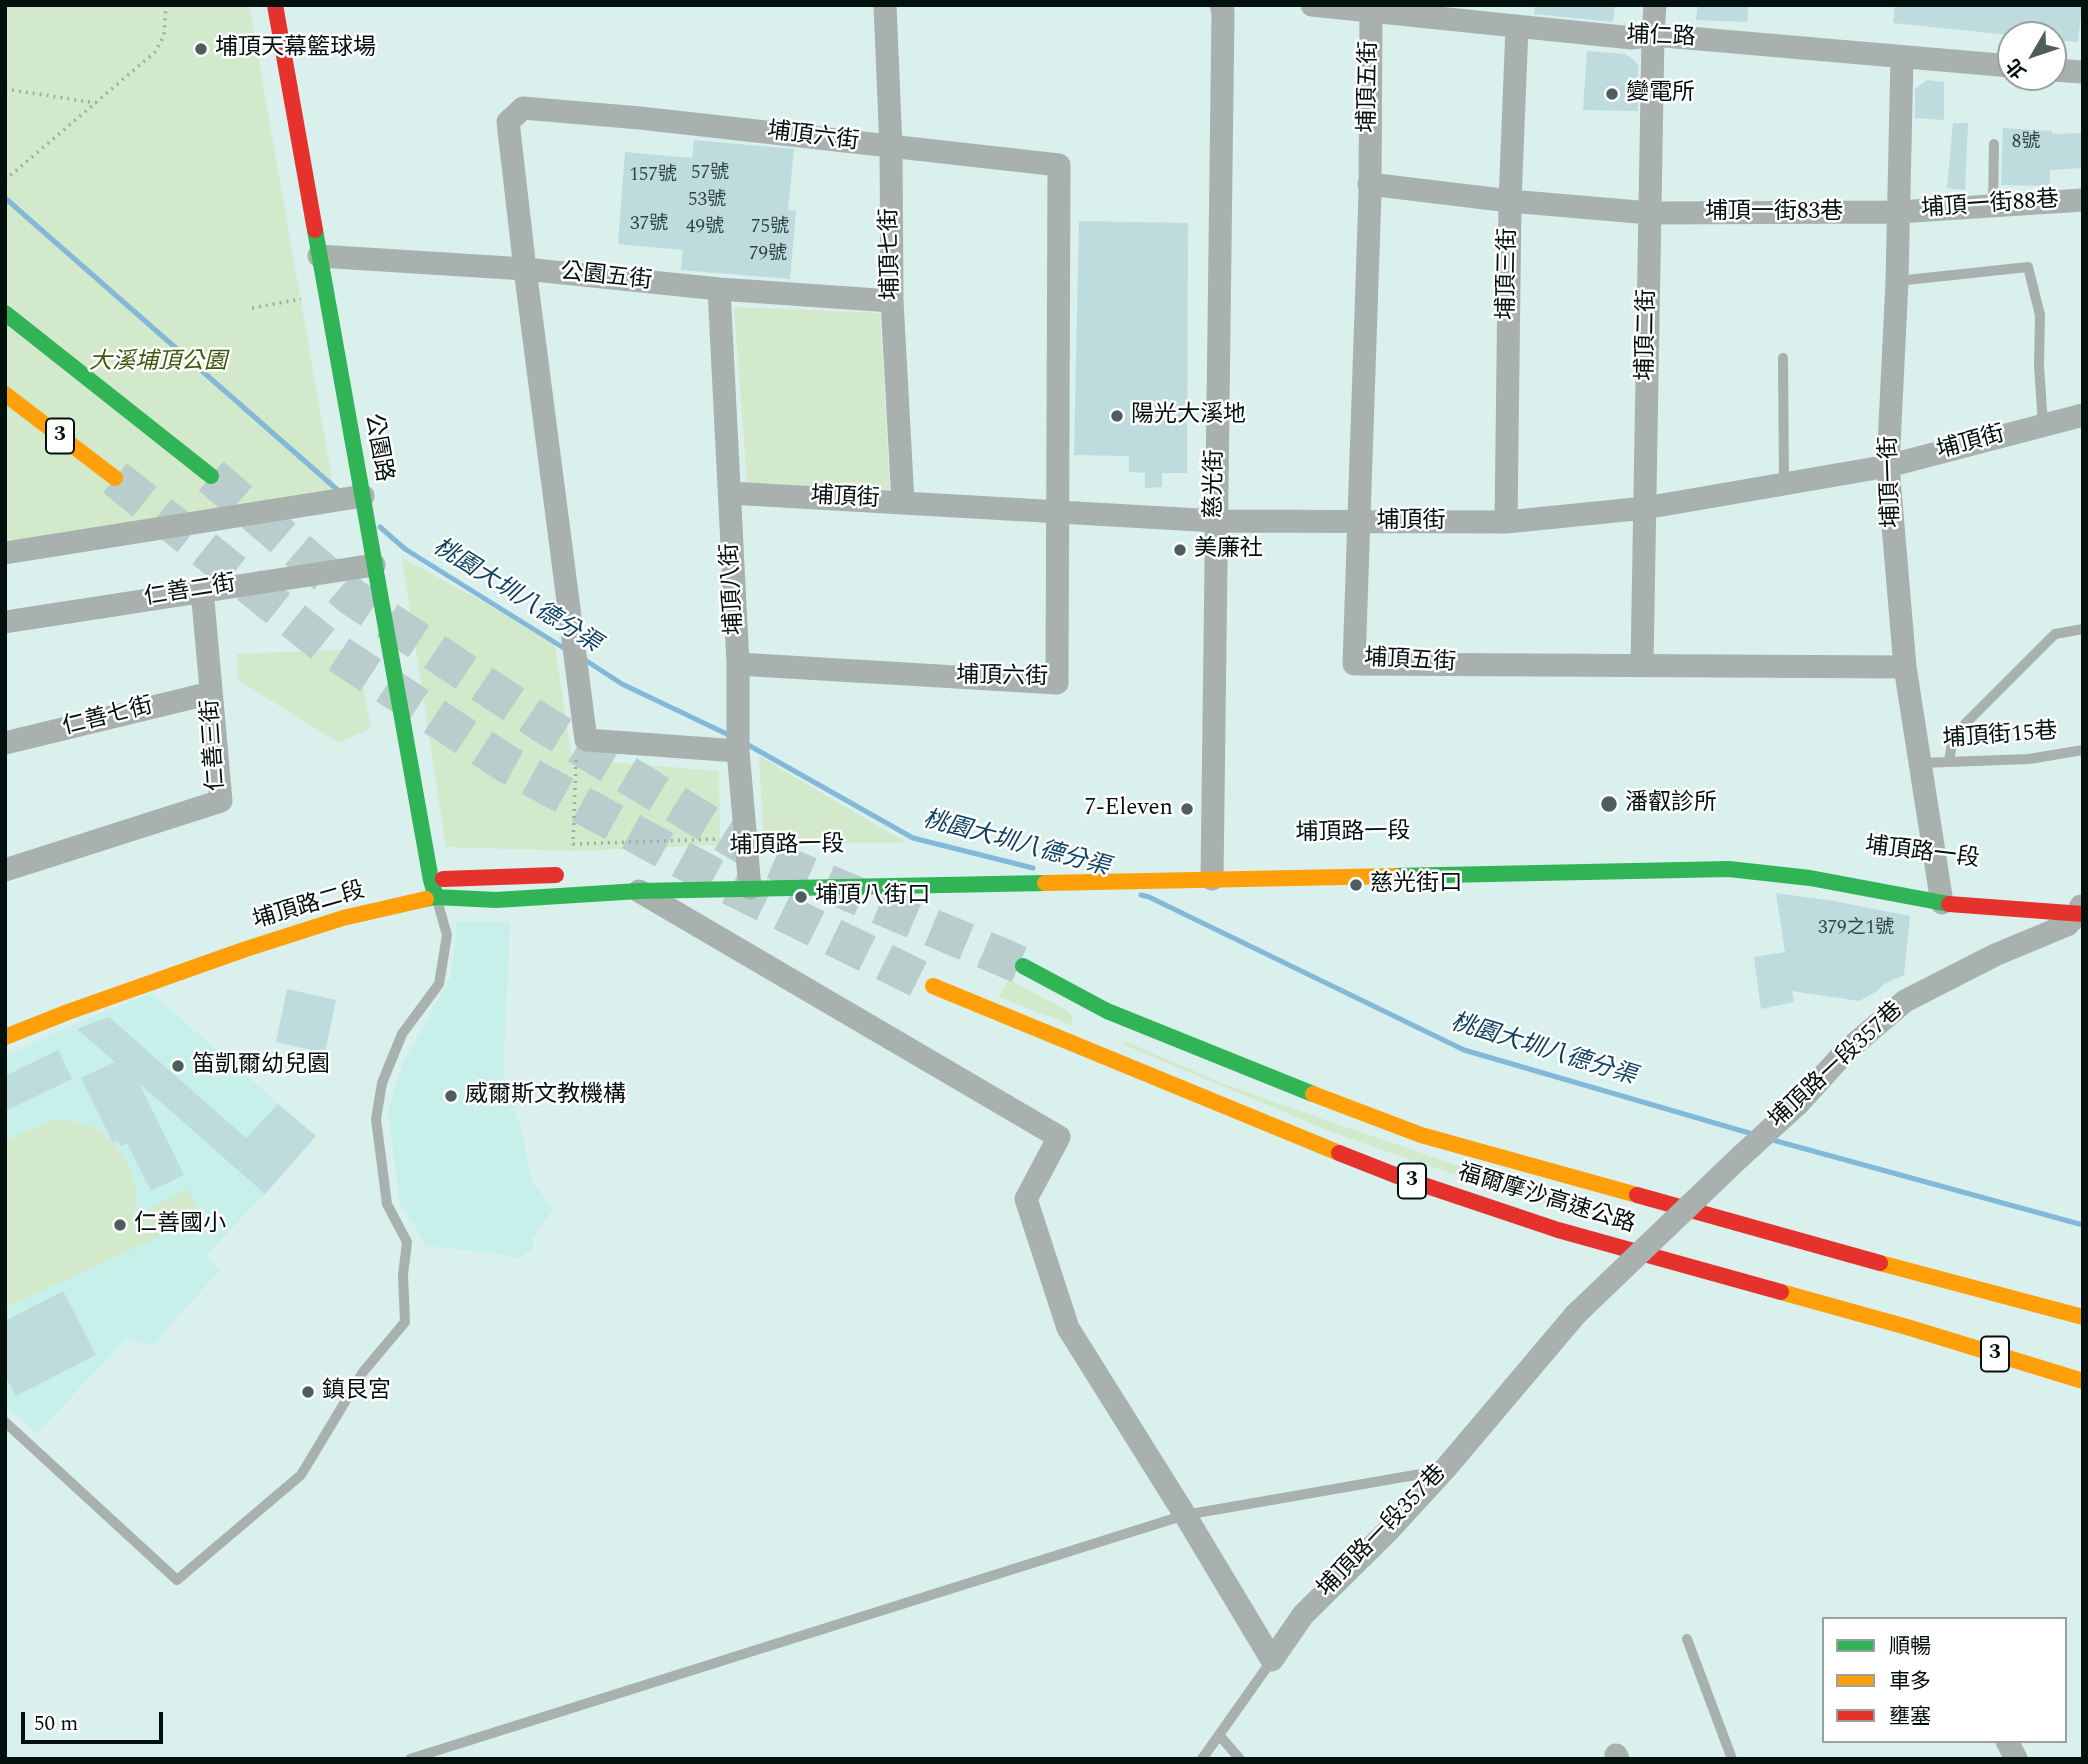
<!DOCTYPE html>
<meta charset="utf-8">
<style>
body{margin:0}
#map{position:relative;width:2088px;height:1764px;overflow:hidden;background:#d9f0ed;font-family:Spectral,"Noto Sans TC",serif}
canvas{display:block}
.frame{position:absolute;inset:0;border:7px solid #02100e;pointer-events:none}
.legend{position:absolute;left:1822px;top:1617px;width:245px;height:126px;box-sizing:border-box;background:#fff;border:2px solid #9a9f9f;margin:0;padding:9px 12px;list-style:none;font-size:21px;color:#02100e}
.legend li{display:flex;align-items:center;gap:14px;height:35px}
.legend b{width:35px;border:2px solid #9a9f9f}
.north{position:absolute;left:1997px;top:21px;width:70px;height:70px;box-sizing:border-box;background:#fff;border:2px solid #9a9f9f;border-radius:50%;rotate:231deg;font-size:19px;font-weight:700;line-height:28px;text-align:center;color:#02100e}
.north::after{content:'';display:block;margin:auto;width:24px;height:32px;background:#4d5e5c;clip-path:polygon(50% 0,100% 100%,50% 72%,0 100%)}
.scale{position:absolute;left:21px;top:1712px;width:142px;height:32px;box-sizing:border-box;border:4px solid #02100e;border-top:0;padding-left:9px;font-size:21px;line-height:24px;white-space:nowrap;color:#02100e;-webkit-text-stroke:5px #fff;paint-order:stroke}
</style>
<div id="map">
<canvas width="2088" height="1764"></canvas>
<div class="frame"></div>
<ul class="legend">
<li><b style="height:9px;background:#30b455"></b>順暢</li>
<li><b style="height:9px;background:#ff9f0a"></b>車多</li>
<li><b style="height:9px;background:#e5322d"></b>壅塞</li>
</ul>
<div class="north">北</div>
<div class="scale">50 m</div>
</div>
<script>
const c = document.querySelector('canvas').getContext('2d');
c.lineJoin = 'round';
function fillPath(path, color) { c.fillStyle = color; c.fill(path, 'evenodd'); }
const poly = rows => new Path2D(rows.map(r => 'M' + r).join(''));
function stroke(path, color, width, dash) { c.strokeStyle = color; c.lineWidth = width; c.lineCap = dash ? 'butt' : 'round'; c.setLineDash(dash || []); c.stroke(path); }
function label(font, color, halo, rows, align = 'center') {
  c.font = font + ' Spectral,"Noto Sans TC",serif'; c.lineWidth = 5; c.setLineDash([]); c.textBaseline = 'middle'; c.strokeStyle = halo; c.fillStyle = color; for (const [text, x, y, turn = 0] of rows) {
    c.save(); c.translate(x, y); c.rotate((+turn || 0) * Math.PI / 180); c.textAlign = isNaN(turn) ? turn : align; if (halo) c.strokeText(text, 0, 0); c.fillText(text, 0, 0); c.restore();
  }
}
const built = poly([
 [457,922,510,922,503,1080,522,1131,531,1180,553,1209,532,1239,534,1248,517,1259,501,1254,427,1246,400,1204,388,1111,403,1063,451,977],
 [151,993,316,1136,265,1194,206,1255,220,1270,152,1346,126,1338,37,1434,5,1405,5,1056,73,1025]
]);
const green = poly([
 [5,5,249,5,335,496,5,544],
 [734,307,880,313,890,490,747,483],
 [402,558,554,640,572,759,719,771,720,845,574,851,446,847],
 [356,649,371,728,339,743,238,680,237,654],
 [759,756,907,843,764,843],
 [1009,980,1068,1011,1073,1018,1071,1025,999,997],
 [1127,1042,1229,1086,1337,1124,1453,1164,1623,1215,1614,1225,1447,1172,1334,1133,1122,1044],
 [53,1120,68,1120,96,1128,103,1133,114,1144,127,1161,134,1182,137,1200,134,1217,188,1189,201,1217,5,1308,5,1141]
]);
const stream = poly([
 [5,198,341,493],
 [380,527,405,549,567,650],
 [582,658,622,684,731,736],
 [743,742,913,838,1033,868],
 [1141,895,1149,897,1464,1050,1756,1135],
 [1769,1139,2083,1225]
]);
const building = poly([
 [1535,5,1615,5,1613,22,1534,14],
 [1698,5,1749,5,1747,22,1696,20],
 [1895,5,2082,5,2078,42,2053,40,2053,35,2010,35,1893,23],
 [1587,51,1625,54,1634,60,1638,65,1638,111,1583,110],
 [1927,80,1944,82,1944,120,1915,118,1915,89],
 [1953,123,1968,123,1965,190,1947,188],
 [2003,128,2052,131,2052,134,2083,133,2083,168,2050,170,2050,186,2001,185],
 [694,140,794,149,788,210,796,211,790,279,681,270,683,250,618,244,625,152,692,158],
 [1079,221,1188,223,1187,473,1162,473,1162,487,1145,488,1145,473,1129,472,1129,456,1074,455],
 [1776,893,1833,901,1910,916,1904,975,1884,984,1877,991,1859,1001,1792,991,1794,1002,1761,1009,1754,957,1785,952],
 [287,989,336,1000,325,1053,276,1042],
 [109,1017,246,1138,278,1104,316,1136,265,1194,139,1083,184,1175,151,1191,127,1143,121,1146,118,1141,113,1143,81,1078,115,1062,77,1029],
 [58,1050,72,1079,5,1111,5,1076],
 [63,1291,96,1355,16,1396,5,1376,5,1321]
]);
const highwayTunnel = poly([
 [211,476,352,597,543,724,758,854,1023,966],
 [115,478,323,644,507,764,734,888,933,986]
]);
const path = poly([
 [5,89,96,103],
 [5,180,155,52,164,35,166,5],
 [252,308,301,299],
 [576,760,573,844,720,839]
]);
const lane = poly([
 [1993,207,1994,144],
 [1897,281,2028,267,2040,315,2039,366,2043,425],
 [1783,358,1784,484],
 [1949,762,1953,736,2055,634,2083,629],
 [1921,763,2029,759,2083,750],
 [5,1422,177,1580,301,1475,363,1372,405,1322,403,1275,407,1242,387,1204,376,1119,382,1083,402,1034,439,984,447,935,437,900],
 [1687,1639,1732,1759],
 [1219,1735,1240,1759],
 [410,1759,1185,1515,1438,1471],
 [1202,1759,1272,1660]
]);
const street = poly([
 [885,5,891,148,892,301,903,502],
 [1312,5,1632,38,1653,35,2011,66],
 [1371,10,1370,194,1354,664,1905,667],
 [1902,57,1897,281,1888,466,1905,667,1942,903],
 [2053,70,2083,72],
 [1369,184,1510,201,1650,213,1898,212,2083,200],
 [319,256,525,269,719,289,892,301],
 [719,289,738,664,738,751,750,888],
 [730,493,1216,521,1506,522,1645,508,1888,466,2083,415],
 [1506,522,1510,201,1517,27],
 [5,553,363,496],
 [5,622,374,565],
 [738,664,1057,683,1059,165,640,118,523,108,508,122,525,269,586,740,738,751],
 [1642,665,1653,35,1655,5],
 [5,743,211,693],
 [5,870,221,801,202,590],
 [1212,879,1223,12,1221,5],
 [639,891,1059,1137,1026,1199,1068,1328,1185,1515,1272,1660,1303,1615,1389,1530,1445,1469,1576,1314],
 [1740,1157,1799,1103,1845,1052,1905,1001,1995,955,2067,925,2077,915,2081,906],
 [2007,1741,2016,1759],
 [1616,1755,1618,1759]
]);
const fast = poly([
 [315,230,431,880,436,897],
 [5,313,211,476],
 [1394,876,1729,869,1810,878,1949,904],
 [426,899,436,897,496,900,639,891,1045,883],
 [1023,966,1107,1011,1313,1094]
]);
const slow = poly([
 [5,394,115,478],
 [1045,883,1394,876],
 [933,986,1339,1153],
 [5,1037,68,1012,246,949,343,918,426,899],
 [1313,1094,1421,1135,1637,1195],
 [1880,1263,2083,1317],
 [1781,1292,1907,1327,2083,1381]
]);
const jam = poly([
 [275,5,315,230],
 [443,879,556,875],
 [1949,904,2083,914],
 [1339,1153,1400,1177,1558,1230,1781,1292],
 [1637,1195,1880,1263]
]);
const streetBridge = poly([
 [1576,1314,1740,1157]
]);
const markers = [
 [201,49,7,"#4d5e5c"],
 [1612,94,7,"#4d5e5c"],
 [1117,416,7,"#4d5e5c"],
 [1180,550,7,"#4d5e5c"],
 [1609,804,9,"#4d5e5c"],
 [1187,809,7,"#4d5e5c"],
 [1356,885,7,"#4d5e5c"],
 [801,897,7,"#4d5e5c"],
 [178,1066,7,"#4d5e5c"],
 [451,1096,7,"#4d5e5c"],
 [120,1225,7,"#4d5e5c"],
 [308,1392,7,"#4d5e5c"]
];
const numberNames = [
 ["8號",2026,143],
 ["57號",710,174],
 ["157號",653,176],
 ["53號",707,201],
 ["37號",649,225],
 ["49號",705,228],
 ["75號",770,228],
 ["79號",768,255],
 ["379之1號",1856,929]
];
const shields = [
 [60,436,28],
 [1412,1181,28],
 [1995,1354,28]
];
const shieldNames = [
 ["3",60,436],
 ["3",1412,1181],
 ["3",1995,1354]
];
const streetNames = [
 ["埔仁路",1661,38,2],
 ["埔頂五街",1370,87,-89],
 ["埔頂六街",813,138,7],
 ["埔頂一街88巷",1990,206,-4],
 ["埔頂一街83巷",1774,213],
 ["埔頂七街",892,254,-91],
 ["埔頂三街",1509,274,-89],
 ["公園五街",606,278,6],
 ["埔頂二街",1648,335,-89],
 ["埔頂街",1971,444,-15],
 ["公園路",377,448,80],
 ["埔頂一街",1892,482,-92],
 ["慈光街",1216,484,-89],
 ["埔頂街",845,499,3],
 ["埔頂街",1411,522],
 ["埔頂八街",734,589,-93],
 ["仁善二街",190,592,-9],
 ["埔頂五街",1410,662,3],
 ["埔頂六街",1002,678,1],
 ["仁善七街",108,718,-14],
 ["埔頂街15巷",2000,737,-4],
 ["仁善三街",215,745,-94],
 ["埔頂路一段",1353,834,-1],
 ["埔頂路一段",787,847,-1],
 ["埔頂路一段",1922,854,7],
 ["埔頂路二段",309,907,-16],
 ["埔頂路一段357巷",1837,1066,-43],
 ["福爾摩沙高速公路",1546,1200,17],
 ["埔頂路一段357巷",1383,1532,-46]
];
const poiNames = [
 ["埔頂天幕籃球場",215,49],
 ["變電所",1626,94],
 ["陽光大溪地",1131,416],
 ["美廉社",1194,550],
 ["潘叡診所",1625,804],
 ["7-Eleven",1173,809,"right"],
 ["慈光街口",1370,885],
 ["埔頂八街口",815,897],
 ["笛凱爾幼兒園",192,1066],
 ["威爾斯文教機構",465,1096],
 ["仁善國小",134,1225],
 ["鎮艮宮",322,1392]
];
const parkNames = [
 ["大溪埔頂公園",158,363]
];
const waterNames = [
 ["桃園大圳八德分渠",516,597,32],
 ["桃園大圳八德分渠",1016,845,15],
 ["桃園大圳八德分渠",1543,1051,17]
];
fillPath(built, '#c8f0ea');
fillPath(green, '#d2e9cb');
stroke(stream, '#84b8d9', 5);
fillPath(building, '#bedbde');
stroke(highwayTunnel, '#b9cecc', 38, [38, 19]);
stroke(path, '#a1aca9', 3.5, [2, 5]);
stroke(lane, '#a8b1ae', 10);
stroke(street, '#a8b1ae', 23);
stroke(fast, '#30b455', 16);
stroke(slow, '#ff9f0a', 16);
stroke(jam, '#e5322d', 16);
stroke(streetBridge, '#a8b1ae', 23);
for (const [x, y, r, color] of markers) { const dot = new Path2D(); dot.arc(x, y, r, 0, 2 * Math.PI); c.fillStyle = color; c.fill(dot); stroke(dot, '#fff', 2.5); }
label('19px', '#314342', null, numberNames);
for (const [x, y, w] of shields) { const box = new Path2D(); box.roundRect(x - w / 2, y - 17.5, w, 35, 5); c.fillStyle = '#fff'; c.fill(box); stroke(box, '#02100e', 2); }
label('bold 21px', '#02100e', null, shieldNames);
label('23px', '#02100e', '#fff', streetNames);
label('23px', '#02100e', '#fff', poiNames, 'left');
label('italic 23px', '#3e580c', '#fff', parkNames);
label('italic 24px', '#0e4162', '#fff', waterNames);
</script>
